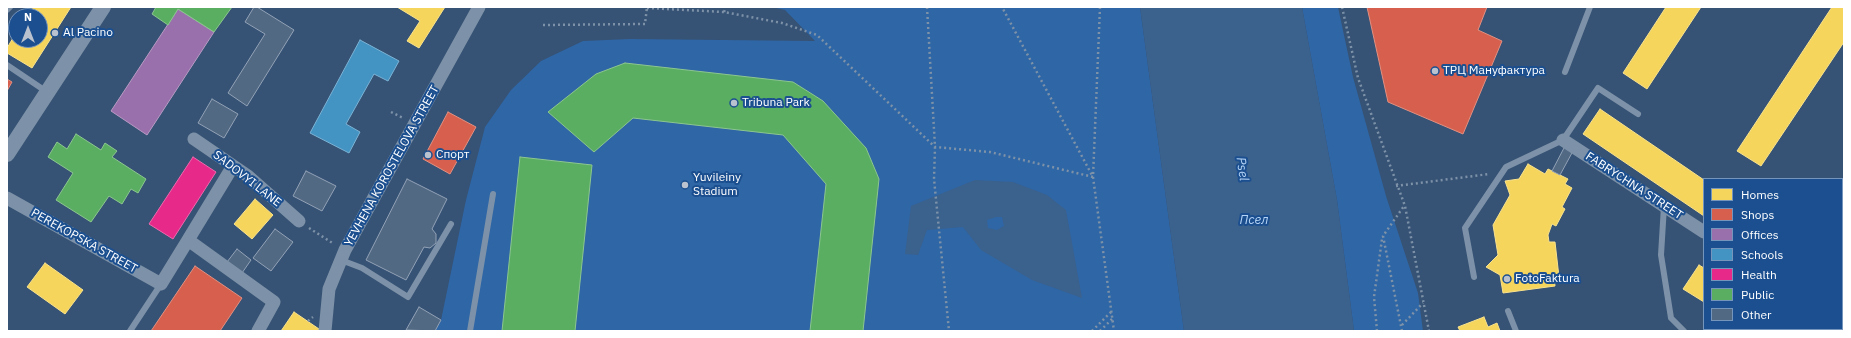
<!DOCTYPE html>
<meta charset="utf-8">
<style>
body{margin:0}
#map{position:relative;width:1851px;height:338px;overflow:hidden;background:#365274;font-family:"IBM Plex Sans",sans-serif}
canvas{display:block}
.frame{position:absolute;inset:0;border:8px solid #fff;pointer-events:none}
.legend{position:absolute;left:1703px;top:178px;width:140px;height:152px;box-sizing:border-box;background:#1b4f8f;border:1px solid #7695bc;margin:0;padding:5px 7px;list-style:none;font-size:12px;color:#fff}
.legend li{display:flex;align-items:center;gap:8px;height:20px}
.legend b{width:20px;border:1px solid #7695bc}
.north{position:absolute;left:8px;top:8px;width:40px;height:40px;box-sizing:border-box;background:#1b4f8f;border:1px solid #7695bc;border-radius:50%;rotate:0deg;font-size:11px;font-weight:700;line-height:16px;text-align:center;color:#fff}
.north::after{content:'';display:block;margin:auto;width:14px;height:18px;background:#b9c2ce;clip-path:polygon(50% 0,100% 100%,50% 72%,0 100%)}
</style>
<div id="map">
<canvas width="1851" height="338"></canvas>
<div class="frame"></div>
<ul class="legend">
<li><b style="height:11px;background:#f6d55c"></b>Homes</li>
<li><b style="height:11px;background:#d6604d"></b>Shops</li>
<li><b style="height:11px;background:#9970ab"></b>Offices</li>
<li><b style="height:11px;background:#4393c3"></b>Schools</li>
<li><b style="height:11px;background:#e7298a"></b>Health</li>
<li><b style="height:11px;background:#5aae61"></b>Public</li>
<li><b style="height:11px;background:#526984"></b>Other</li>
</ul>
<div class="north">N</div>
</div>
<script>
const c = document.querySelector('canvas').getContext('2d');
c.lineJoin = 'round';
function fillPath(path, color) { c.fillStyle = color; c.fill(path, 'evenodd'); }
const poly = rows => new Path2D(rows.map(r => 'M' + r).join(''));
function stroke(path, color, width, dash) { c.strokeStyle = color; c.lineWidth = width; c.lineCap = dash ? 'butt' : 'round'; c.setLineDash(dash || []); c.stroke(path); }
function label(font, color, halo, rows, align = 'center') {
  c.font = font + ' "IBM Plex Sans",sans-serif'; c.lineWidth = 4; c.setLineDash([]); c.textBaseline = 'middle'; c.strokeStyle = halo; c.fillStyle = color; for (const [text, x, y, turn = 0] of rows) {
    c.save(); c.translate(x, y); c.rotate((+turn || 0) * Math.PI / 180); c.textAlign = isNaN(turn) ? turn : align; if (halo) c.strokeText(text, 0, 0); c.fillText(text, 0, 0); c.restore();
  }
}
const green = poly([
 [772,7,1140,7,1184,331,435,331,441,320,466,200,485,127,511,90,541,61,583,41,630,39,815,41,785,10],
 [1302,7,1338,7,1353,77,1386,196,1418,293,1423,331,1354,331,1337,200]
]);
const water = poly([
 [1140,7,1302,7,1337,200,1354,331,1184,331],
 [975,180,1013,182,1047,195,1066,210,1082,298,1032,280,981,250,963,227,927,230,918,255,905,254,911,206],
 [996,217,1002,217,1004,226,997,230,988,228,987,220]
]);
const homes = poly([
 [33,7,71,7,32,68,7,53,7,48,16,33,16,40,40,40,40,16,27,16,33,7],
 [397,7,445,7,419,48,407,41,420,21,397,7],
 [1666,7,1701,7,1647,89,1623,73,1666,7],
 [1832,7,1844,7,1844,42,1761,166,1737,151,1832,7],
 [1600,109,1704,180,1704,216,1583,134,1600,109],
 [1528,164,1545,174,1548,169,1568,179,1565,184,1572,188,1562,207,1565,209,1556,226,1552,224,1548,235,1549,242,1555,242,1559,277,1554,277,1555,286,1503,293,1500,275,1486,267,1498,255,1493,225,1510,195,1505,181,1519,179,1528,164],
 [255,199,273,215,252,239,234,224,255,199],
 [45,263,83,290,65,314,27,287,45,263],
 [1699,265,1704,268,1704,302,1683,289,1699,265],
 [294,312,319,329,318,331,281,331,294,312],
 [1484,317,1488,327,1497,323,1500,331,1460,331,1458,327,1484,317],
 [1744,329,1796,329,1799,331,1747,331,1744,329]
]);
const shops = poly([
 [1367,7,1487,7,1478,30,1502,41,1463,134,1388,102,1367,7],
 [7,79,12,82,7,91,7,79],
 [448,112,476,127,450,174,423,159,448,112],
 [195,266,242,298,220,331,151,331,195,266]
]);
const offices = poly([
 [178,9,214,32,147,135,111,111,178,9]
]);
const schools = poly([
 [360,40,399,61,388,81,374,74,346,124,360,132,349,153,310,133,360,40],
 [1844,202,1844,222,1842,221,1842,206,1844,202]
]);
const health = poly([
 [193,157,216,172,173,239,149,224,193,157]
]);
const public = poly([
 [156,7,232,7,214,32,178,9,168,25,152,14,156,7],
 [625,63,793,82,823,101,866,148,879,179,863,331,810,331,826,184,783,135,633,118,594,152,548,112,596,74,625,63],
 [76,134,101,150,105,143,117,151,112,157,146,179,138,193,131,189,122,204,109,196,91,222,56,200,73,173,48,157,57,142,67,149,76,134],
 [520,157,592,165,575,331,502,331,520,157]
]);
const building = poly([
 [254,7,257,7,294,30,247,106,228,93,265,34,245,22,254,7],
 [212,99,238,114,224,138,198,123,212,99],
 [1565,146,1573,151,1560,175,1552,171,1565,146],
 [306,171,336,186,322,211,293,196,306,171],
 [407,179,447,199,432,229,436,234,436,243,430,248,424,247,406,280,366,260,407,179],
 [275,229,293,242,271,271,253,258,275,229],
 [237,249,251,260,242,273,227,262,237,249],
 [419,307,441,320,435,331,406,330,419,307]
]);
const path = poly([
 [927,7,935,147,934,179,949,331],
 [1100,7,1093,177,1114,331],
 [1342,7,1358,78,1405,206,1429,331],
 [647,8,724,12,782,23,817,35,935,147,990,152,1093,177,1002,7],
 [724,12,726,7],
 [543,25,645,24,647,7],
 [391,112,403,118],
 [1396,186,1489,174],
 [309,228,334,244],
 [308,321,313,317],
 [1402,325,1423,303],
 [1092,331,1111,312],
 [1100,331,1112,319],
 [1377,331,1374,297,1382,239],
 [1402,331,1383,236,1404,206]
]);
const service = poly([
 [7,10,10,7],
 [7,65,47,92],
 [1565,72,1590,7],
 [1664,206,1661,255,1671,318,1684,331],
 [341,260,362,268,408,297,451,224],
 [1474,277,1465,228,1506,167,1563,140,1598,88,1638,114],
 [1508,311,1516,331],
 [130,331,161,284],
 [470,331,493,194]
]);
const minor = poly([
 [194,139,248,176,299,221],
 [1563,140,1704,232],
 [7,198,161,284,188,240,274,302,258,331],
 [188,240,233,166],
 [1842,322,1844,323],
 [325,331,329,289,345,250,479,7]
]);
const tertiary = poly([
 [7,154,103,7]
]);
const markers = [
 [55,33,4,"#b9c2ce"],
 [1435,71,4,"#b9c2ce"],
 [734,103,4,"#b9c2ce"],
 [428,155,4,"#b9c2ce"],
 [685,185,4,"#b9c2ce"],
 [1507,279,4,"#b9c2ce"]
];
const poiNames = [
 ["Al Pacino",63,33],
 ["ТРЦ Мануфактура",1443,71],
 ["Tribuna Park",742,103],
 ["Спорт",436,155],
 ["Yuvileiny",693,178],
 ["Stadium",693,192],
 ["FotoFaktura",1515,279]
];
const streetNames = [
 ["YEVHENA KOROSTELOVA STREET",392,166,-61],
 ["SADOVYI LANE",247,179,38],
 ["FABRYCHNA STREET",1634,186,33],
 ["PEREKOPSKA STREET",84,241,29]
];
const waterNames = [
 ["Psel",1242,169,81],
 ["Псел",1254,220]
];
fillPath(green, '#2f66a5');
fillPath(water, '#3b618d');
fillPath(homes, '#f6d55c');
stroke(homes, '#f9e28d', 1);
fillPath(shops, '#d6604d');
stroke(shops, '#e29082', 1);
fillPath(offices, '#9970ab');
stroke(offices, '#b89bc4', 1);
fillPath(schools, '#4393c3');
stroke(schools, '#7bb3d5', 1);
fillPath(health, '#e7298a');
stroke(health, '#ee69ad', 1);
fillPath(public, '#5aae61');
stroke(public, '#8cc690', 1);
fillPath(building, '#526984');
stroke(building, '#92a2b6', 1);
stroke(path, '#7d92a8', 2.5, [2, 3]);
stroke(service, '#7d92a8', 6);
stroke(minor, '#7d92a8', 13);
stroke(tertiary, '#7d92a8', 16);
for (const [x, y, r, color] of markers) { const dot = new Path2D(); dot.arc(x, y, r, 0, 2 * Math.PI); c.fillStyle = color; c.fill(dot); stroke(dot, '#1b4f8f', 1.5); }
label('12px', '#fff', '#1b4f8f', poiNames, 'left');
label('12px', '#fff', '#1b4f8f', streetNames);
label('italic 13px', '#b5d3f5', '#1b4f8f', waterNames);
</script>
